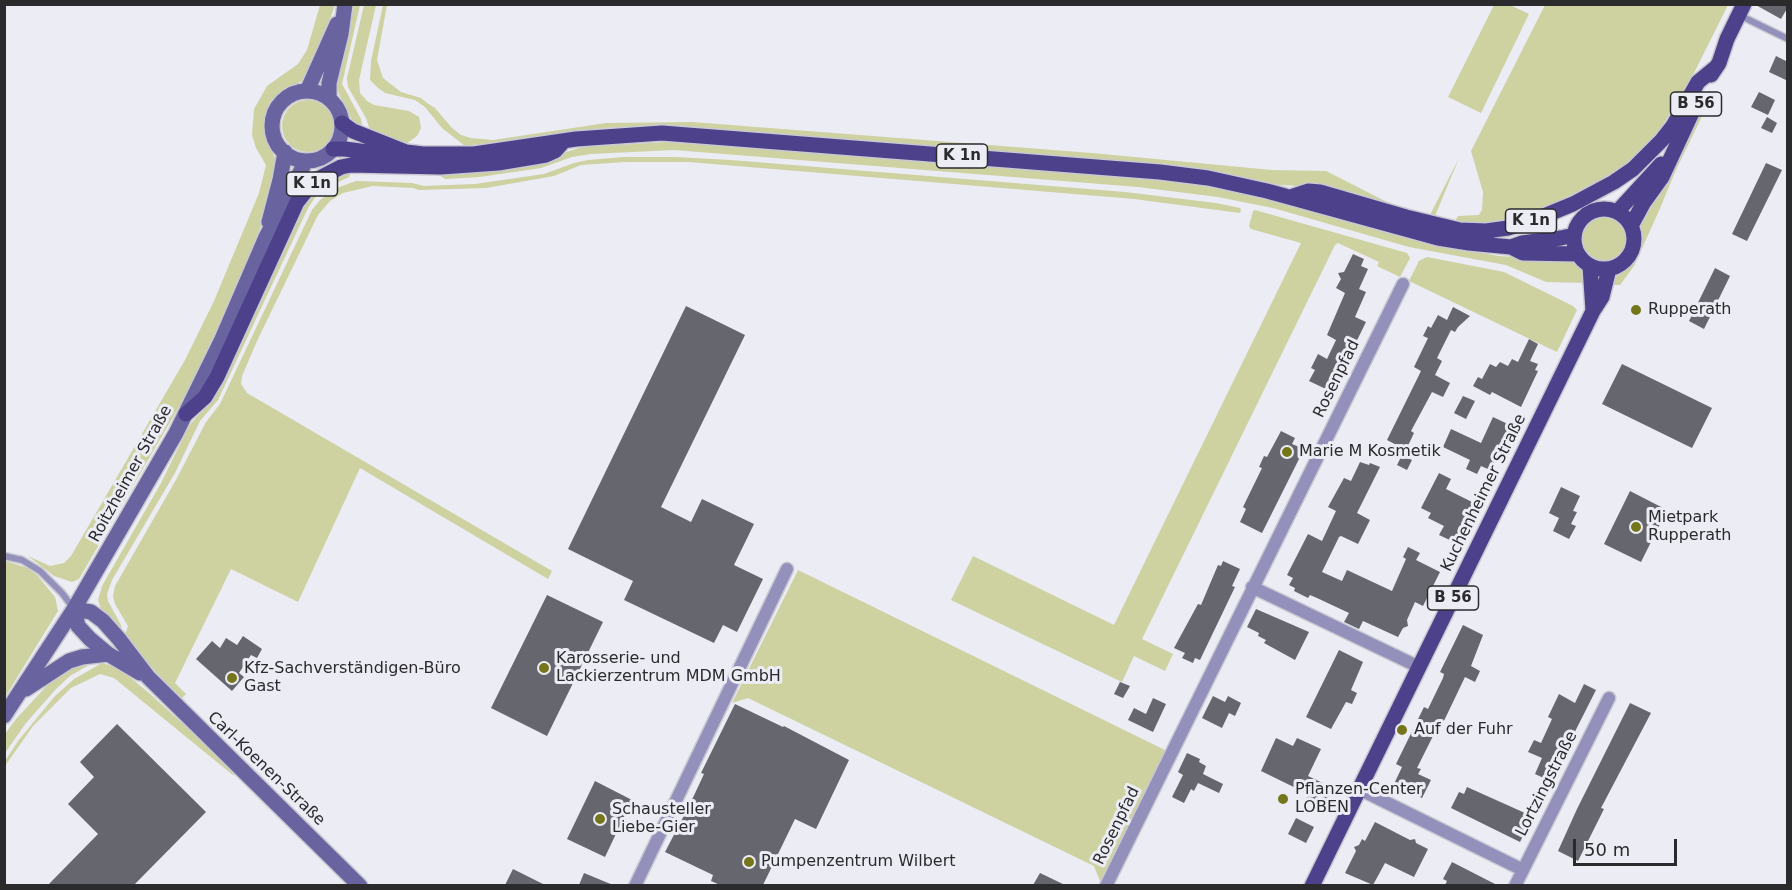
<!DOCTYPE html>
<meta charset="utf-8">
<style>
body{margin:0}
#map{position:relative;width:1792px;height:890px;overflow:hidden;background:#ececf5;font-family:"DejaVu Sans",sans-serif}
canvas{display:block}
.frame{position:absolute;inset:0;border:6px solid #2b2b2e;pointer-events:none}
.scale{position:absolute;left:1573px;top:839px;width:104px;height:27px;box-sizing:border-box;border:3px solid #2b2b2e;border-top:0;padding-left:8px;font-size:18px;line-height:21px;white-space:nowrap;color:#2b2b2e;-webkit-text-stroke:4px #ececf5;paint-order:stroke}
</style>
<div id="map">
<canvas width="1792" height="890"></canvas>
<div class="frame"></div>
<div class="scale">50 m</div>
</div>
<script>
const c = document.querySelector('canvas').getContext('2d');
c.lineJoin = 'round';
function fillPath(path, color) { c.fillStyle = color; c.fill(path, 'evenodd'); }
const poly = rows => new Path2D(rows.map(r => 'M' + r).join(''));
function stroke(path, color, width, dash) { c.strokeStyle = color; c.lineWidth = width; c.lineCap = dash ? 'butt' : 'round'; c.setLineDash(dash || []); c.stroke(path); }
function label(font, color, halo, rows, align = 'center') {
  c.font = font + ' "DejaVu Sans",sans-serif'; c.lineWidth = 6; c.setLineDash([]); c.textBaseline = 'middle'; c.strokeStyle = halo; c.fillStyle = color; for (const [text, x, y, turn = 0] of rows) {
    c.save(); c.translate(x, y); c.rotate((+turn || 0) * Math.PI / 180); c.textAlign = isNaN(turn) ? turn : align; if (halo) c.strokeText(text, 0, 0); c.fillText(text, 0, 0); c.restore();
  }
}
const green = poly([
 [320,5,335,5,316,59,304,80,281,91,271,102,265,114,264,133,277,163,262,223,224,319,191,386,79,579,72,582,54,576,28,556,50,566,64,563,71,556,185,360,214,301,259,193,266,165,256,148,252,135,254,109,267,86,298,64,307,50],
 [352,5,360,5,342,84,361,119,363,130,352,120,339,94,336,83,354,7],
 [364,5,376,5,359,80,360,93,367,101,374,105,409,111,419,117,421,128,417,136,406,144,370,130,366,118,348,87,347,78],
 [383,5,387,5,377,60,383,78,401,92,421,98,427,103,435,108,452,128,461,135,471,138,493,140,606,123,692,122,1092,153,1272,170,1326,171,1387,202,1430,215,1459,158,1435,216,1432,218,1304,186,1279,185,1218,173,1160,165,709,128,648,126,603,128,465,146,442,128,425,107,415,100,385,93,378,88,370,80,371,61],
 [1494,5,1510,5,1529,14,1481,113,1448,97],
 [1545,5,1728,5,1695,71,1660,130,1645,148,1609,178,1528,215,1500,221,1476,223,1455,221,1458,216,1479,215,1482,210,1483,192,1471,151],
 [1708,97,1710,98,1708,104,1676,170,1658,213,1634,266,1620,285,1610,285,1613,279,1632,263,1638,255,1641,244,1641,221,1667,178],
 '282 126a26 26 0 1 1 52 0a26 26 0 1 1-52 0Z',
 [667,142,1140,178,1209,187,1251,195,1409,238,1450,247,1498,256,1573,260,1582,268,1587,283,1546,282,1506,265,1409,247,1273,208,1218,197,1138,187,674,150,591,154,572,157,541,168,480,177,445,179,439,175,439,172,548,158,582,147],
 [624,157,675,157,731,160,1125,192,1216,203,1240,208,1241,210,1240,213,1134,199,689,162,625,162,581,165,554,176,486,188,419,190,413,188,373,186,343,193,330,201,318,215,257,341,242,376,241,384,247,393,552,571,548,579,360,468,298,602,231,569,175,683,186,694,181,699,124,638,128,626,115,604,113,596,115,586,177,478,206,422,220,404,312,210,320,200,334,189,356,181,412,183,424,186,475,184,544,174,574,163,588,160],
 [351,171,349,177,328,187,316,196,308,208,218,400,200,421,175,473,112,580,107,594,108,601,121,625,122,632,101,609,98,600,102,586,161,483,189,426,207,405,306,199,325,181],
 [1255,210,1407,253,1410,258,1400,277,1377,266,1379,262,1338,243,1335,245,1142,639,1173,654,1165,671,1134,656,1122,682,951,600,973,556,1114,625,1301,243,1251,229,1249,226,1253,211],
 '1580 239a24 24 0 1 1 48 0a24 24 0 1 1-48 0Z',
 [1427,257,1504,272,1573,306,1577,310,1557,352,1409,281,1419,261],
 [5,561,28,568,37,575,55,597,58,611,5,697],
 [798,570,1169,752,1101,884,1094,866,748,698,732,703],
 [94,662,70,676,56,689,26,723,5,753,5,734,16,719,53,679,67,667],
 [102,663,115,667,126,674,149,693,230,767,234,776,114,678,100,674,71,688,33,726,5,766,5,761,18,741,55,696,74,679]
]);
const building = poly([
 [1754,4,1788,4,1788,7,1781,19],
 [1776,56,1788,62,1788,81,1769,72],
 [1759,92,1775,100,1768,115,1751,107],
 [1767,117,1777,123,1772,133,1761,128],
 [1766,163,1782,170,1747,241,1732,234],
 [1353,254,1364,259,1361,266,1368,269,1359,289,1366,292,1355,317,1366,322,1336,383,1334,382,1330,391,1309,381,1315,370,1311,368,1318,354,1327,359,1336,340,1327,335,1345,293,1336,288,1341,279,1338,273,1344,272],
 [1715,268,1730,276,1704,329,1689,321],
 [686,306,745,335,661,507,691,522,702,499,754,524,734,565,763,579,737,632,723,625,714,643,624,600,633,581,568,549],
 [1453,307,1470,316,1458,327,1455,332,1451,330,1437,358,1442,361,1435,375,1450,383,1443,397,1432,392,1411,431,1414,433,1406,450,1387,440,1421,371,1414,367,1428,338,1423,336,1428,326,1431,328,1438,315,1447,320],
 [1529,339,1538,344,1530,361,1538,364,1535,370,1538,371,1521,407,1492,392,1490,395,1473,386,1478,377,1482,379,1490,364,1496,367,1500,362,1508,366,1512,359,1518,362],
 [1622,364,1712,408,1692,448,1602,404],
 [1463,396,1475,401,1466,419,1454,413],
 [1493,417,1512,426,1490,470,1481,466,1477,474,1466,469,1470,460,1443,447,1451,429,1481,443],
 [1281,431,1295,438,1292,444,1304,449,1262,533,1240,522,1246,509,1243,507,1262,468,1259,467,1264,456,1267,457],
 [1402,455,1412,460,1407,470,1397,465],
 [1360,462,1369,465,1370,463,1380,467,1357,513,1370,520,1358,544,1341,536,1339,537,1322,572,1342,581,1347,570,1392,591,1406,559,1403,557,1408,547,1420,553,1416,560,1440,572,1423,606,1415,602,1407,620,1408,626,1403,628,1398,637,1363,621,1359,629,1344,622,1349,613,1317,598,1310,595,1308,598,1294,591,1295,588,1289,585,1293,578,1287,575,1308,534,1322,541,1336,511,1328,507,1344,478,1351,481],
 [1439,473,1451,479,1446,489,1474,503,1454,542,1439,535,1444,526,1428,518,1431,513,1421,508],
 [1561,487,1580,496,1573,511,1577,512,1571,524,1576,526,1569,539,1553,531,1559,518,1549,513],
 [1630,491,1667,510,1641,562,1604,544],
 [1223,561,1240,569,1232,586,1235,587,1200,660,1195,658,1193,663,1182,658,1185,653,1174,648,1198,604,1201,605,1218,565,1221,566],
 [547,595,603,622,547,736,491,708],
 [1256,609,1309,632,1295,660,1264,643,1266,640,1258,636,1259,633,1247,627],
 [1463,625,1483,635,1471,666,1480,671,1475,682,1465,677,1442,725,1439,724,1417,768,1421,769,1418,774,1431,780,1422,798,1394,784,1402,767,1396,764,1424,707,1428,709,1443,678,1444,674,1440,672],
 [243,636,262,649,257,658,251,655,239,673,244,677,232,691,196,659,212,641,220,648,226,638,237,645],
 [1339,650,1363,662,1351,690,1357,693,1352,704,1346,702,1331,729,1306,717],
 [1120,682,1130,686,1123,698,1114,694],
 [1584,684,1596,690,1550,781,1535,774,1542,758,1528,752,1534,740,1541,743,1552,719,1548,717,1559,694,1575,703],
 [1213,696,1225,702,1228,696,1241,703,1235,716,1229,713,1222,728,1202,718],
 [1153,698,1166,704,1153,732,1128,720,1134,708,1146,714],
 [1630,703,1651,713,1601,808,1604,809,1578,861,1558,851,1577,809],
 [735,704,783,727,784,726,849,760,816,829,795,819,763,885,720,885,711,881,713,875,665,852,690,804,704,774,701,773],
 [117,724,206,812,134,885,48,885,98,834,68,804,94,777,80,762],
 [1276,738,1293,746,1297,738,1321,749,1308,776,1333,788,1324,806,1306,797,1308,794,1261,771],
 [1187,753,1200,759,1199,762,1206,766,1203,774,1223,784,1219,793,1198,783,1194,791,1191,789,1184,803,1172,797,1183,775,1178,772],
 [595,781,632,800,605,857,567,839],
 [1467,787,1525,813,1521,822,1528,826,1520,842,1451,808,1459,792,1464,794],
 [1296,818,1314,827,1306,843,1288,834],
 [1375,822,1410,840,1415,839,1416,843,1428,849,1414,877,1385,863,1373,885,1345,873,1356,851,1354,847,1359,845,1362,839,1365,841],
 [1452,862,1497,885,1445,885,1447,881,1443,879],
 [513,869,545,885,505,885],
 [584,873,613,885,579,885],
 [1040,873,1065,885,1033,885]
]);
const lane = poly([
 [1739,15,1788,39],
 [4,556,22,560,40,571,62,593,74,609]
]);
const street = poly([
 [1252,587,1419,667],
 [1359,789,1523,870],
 [635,886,787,569],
 [1106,886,1403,284],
 [1515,886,1609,698]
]);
const secondary = poly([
 [307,91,337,24],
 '272 126a35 35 0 1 1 70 0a35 35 0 1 1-70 0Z',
 [329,99,329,83,341,34,345,4],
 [269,222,280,180,285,152],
 [74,609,91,612,103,621,119,639,148,677,360,886],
 [74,609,78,626,90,639,108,654,140,673],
 [26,689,69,661,82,657,108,654],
 [4,716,74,609,176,433,222,339,266,237,306,161]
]);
const primary = poly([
 [1711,75,1719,63,1727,39,1744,4],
 [342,123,353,131,406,152,423,154,474,154,576,139,662,133,1160,172,1208,178,1267,191,1438,238,1469,243,1511,247,1522,243,1561,238,1574,235],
 [333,149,345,149,397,156,404,153],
 [1293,196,1308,191,1320,192,1406,217,1460,230,1486,231,1508,228,1534,220,1573,204,1614,182,1633,169,1662,140,1673,126,1698,82,1715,68],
 '1574 239a30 30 0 1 1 60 0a30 30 0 1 1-60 0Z',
 [1617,212,1661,164],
 [1631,226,1644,202,1662,177,1696,104],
 [1511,247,1523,253,1578,254],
 [1590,266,1593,311],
 [186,414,205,397,217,377,297,202,309,187,318,179,341,167,351,165,441,167,498,163,546,155,555,151,564,141],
 [1312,886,1593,311,1602,297,1609,269]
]);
const markers = [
 [1636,310,6,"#75761c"],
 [1287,452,6,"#75761c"],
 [1636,527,6,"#75761c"],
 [544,668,6,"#75761c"],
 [232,678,6,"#75761c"],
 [1402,730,6,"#75761c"],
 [1283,799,6,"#75761c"],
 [600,819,6,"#75761c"],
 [749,862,6,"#75761c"]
];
const shields = [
 [1696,104,51],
 [962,156,51],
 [312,184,51],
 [1531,221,51],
 [1453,598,51]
];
const shieldNames = [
 ["B 56",1696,104],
 ["K 1n",962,156],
 ["K 1n",312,184],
 ["K 1n",1531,221],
 ["B 56",1453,598]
];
const poiNames = [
 ["Rupperath",1648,310],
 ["Marie M Kosmetik",1299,452],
 ["Mietpark",1648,518],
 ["Rupperath",1648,536],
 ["Karosserie- und",556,659],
 ["Lackierzentrum MDM GmbH",556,677],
 ["Kfz-Sachverständigen-Büro",244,669],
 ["Gast",244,687],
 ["Auf der Fuhr",1414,730],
 ["Pflanzen-Center",1295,790],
 ["LOBEN",1295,808],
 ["Schausteller",612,810],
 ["Liebe-Gier",612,828],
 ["Pumpenzentrum Wilbert",761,862]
];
const streetNames = [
 ["Rosenpfad",1337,379,-64],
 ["Roitzheimer Straße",131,474,-61],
 ["Kuchenheimer Straße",1484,493,-64],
 ["Carl-Koenen-Straße",266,769,44],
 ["Lortzingstraße",1547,784,-63],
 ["Rosenpfad",1117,826,-64]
];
fillPath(green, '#ced1a0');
fillPath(building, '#66666e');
stroke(lane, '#c9c9d1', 9);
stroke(street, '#c9c9d1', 15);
stroke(secondary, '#c9c9d1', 18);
stroke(primary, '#c9c9d1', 18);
stroke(lane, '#9390bb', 6);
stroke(street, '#9390bb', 12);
stroke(secondary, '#6963a0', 15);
stroke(primary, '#4d418c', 15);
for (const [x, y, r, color] of markers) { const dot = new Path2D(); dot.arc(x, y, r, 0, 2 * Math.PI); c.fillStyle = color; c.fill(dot); stroke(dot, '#ececf5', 2); }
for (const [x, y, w] of shields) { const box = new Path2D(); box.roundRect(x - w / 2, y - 12, w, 24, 4.5); c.fillStyle = '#ececf5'; c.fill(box); stroke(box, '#2b2b2e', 1.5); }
label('bold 15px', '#2b2b2e', null, shieldNames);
label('16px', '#2b2b2e', '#ececf5', poiNames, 'left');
label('16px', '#2b2b2e', '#ececf5', streetNames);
</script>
